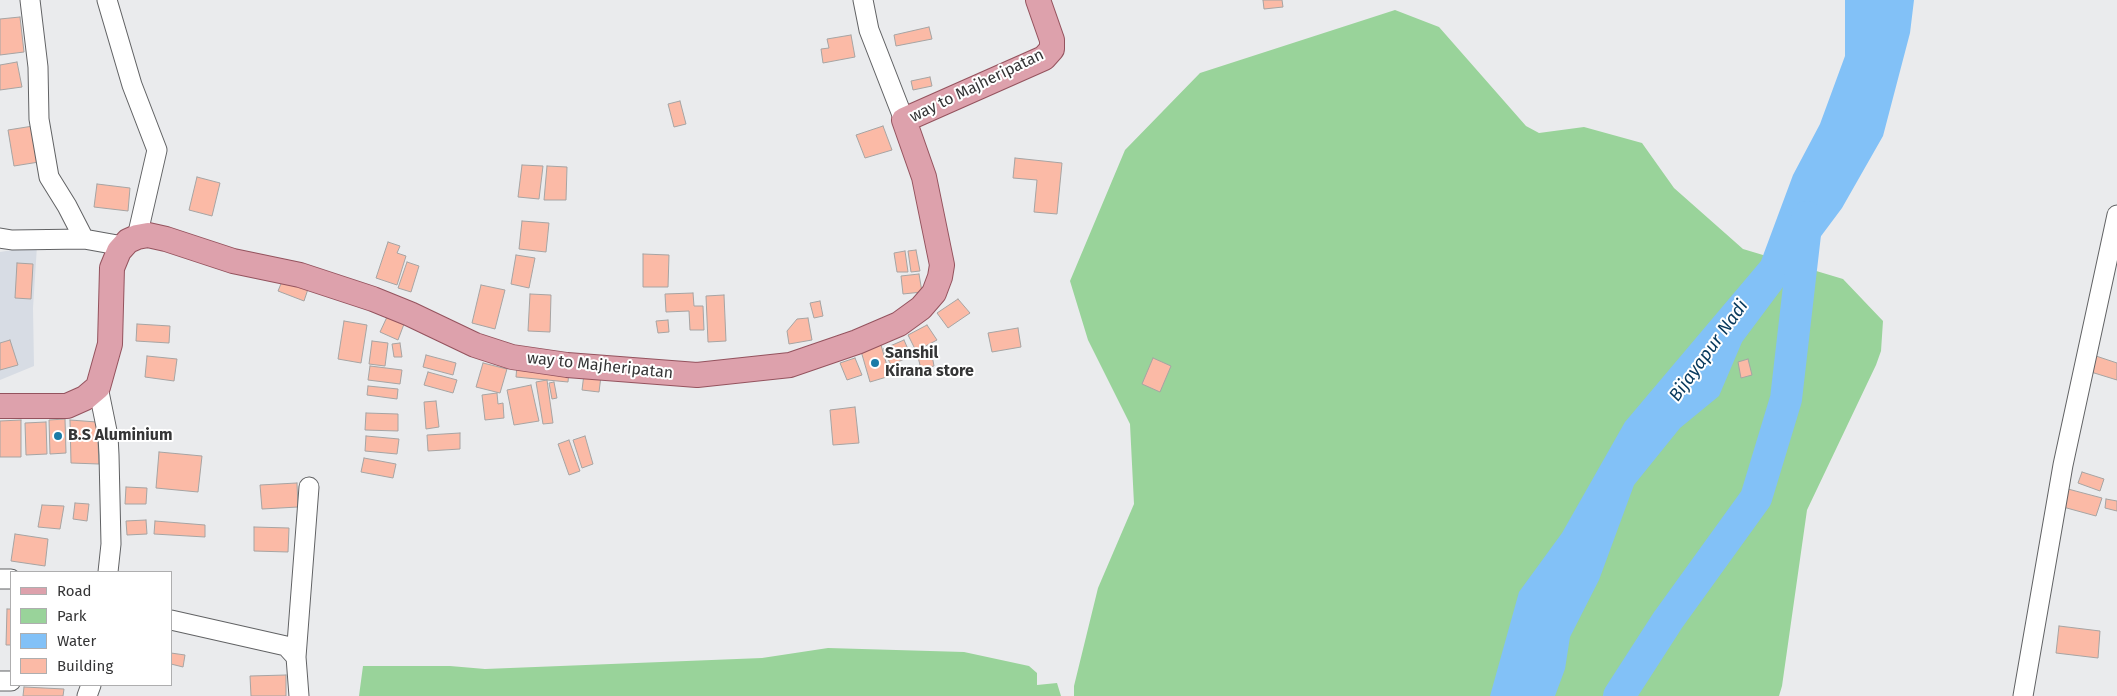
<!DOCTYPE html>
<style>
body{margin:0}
#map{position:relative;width:2117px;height:696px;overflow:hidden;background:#eaebed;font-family:"Fira Sans",sans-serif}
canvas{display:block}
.legend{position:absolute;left:10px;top:571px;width:162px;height:115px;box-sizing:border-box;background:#fff;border:1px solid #aeaeaf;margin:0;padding:6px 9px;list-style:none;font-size:15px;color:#353536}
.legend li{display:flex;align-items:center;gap:10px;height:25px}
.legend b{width:25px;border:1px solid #aeaeaf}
</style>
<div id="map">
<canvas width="2117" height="696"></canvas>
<ul class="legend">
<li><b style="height:6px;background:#dda1ac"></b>Road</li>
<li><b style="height:14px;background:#99d39a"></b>Park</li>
<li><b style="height:14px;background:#82c1f7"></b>Water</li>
<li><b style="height:14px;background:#fbbaa6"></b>Building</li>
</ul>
</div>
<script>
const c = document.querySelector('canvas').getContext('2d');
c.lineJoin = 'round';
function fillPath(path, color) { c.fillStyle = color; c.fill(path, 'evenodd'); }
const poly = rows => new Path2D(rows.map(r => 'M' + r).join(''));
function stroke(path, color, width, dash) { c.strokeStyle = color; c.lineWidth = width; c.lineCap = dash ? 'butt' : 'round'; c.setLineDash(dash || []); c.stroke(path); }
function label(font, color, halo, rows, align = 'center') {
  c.font = font + ' "Fira Sans",sans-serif'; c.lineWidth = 4; c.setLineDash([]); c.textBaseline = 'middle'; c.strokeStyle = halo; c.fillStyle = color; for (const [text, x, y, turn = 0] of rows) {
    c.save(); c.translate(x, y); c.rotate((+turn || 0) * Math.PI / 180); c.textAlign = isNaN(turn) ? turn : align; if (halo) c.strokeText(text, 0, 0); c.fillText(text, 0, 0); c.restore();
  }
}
const built = poly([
 [37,246,33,308,34,366,0,380,0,252]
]);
const green = poly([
 [1395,10,1439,27,1526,126,1539,133,1584,127,1642,143,1674,188,1743,249,1843,279,1883,321,1881,351,1876,365,1807,510,1782,686,1779,696,1074,696,1074,686,1098,588,1134,504,1130,424,1088,340,1070,281,1125,150,1200,73],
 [828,648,964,652,1029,666,1037,673,1037,685,1057,683,1061,696,359,696,363,666,450,666,485,669,762,658]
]);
const water = poly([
 [1845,0,1914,0,1910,33,1883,136,1842,208,1742,342,1719,396,1680,428,1634,485,1599,580,1570,637,1565,669,1555,696,1490,696,1519,592,1562,533,1625,422,1761,261,1793,175,1820,124,1845,56]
]);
const river = poly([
 [1619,696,1668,620,1756,498,1786,399,1807,217]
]);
const building = poly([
 [1263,0,1282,0,1283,7,1264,9,1263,0],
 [20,17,24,52,0,55,0,19,20,17],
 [929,27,932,39,896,46,894,35,929,27],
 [851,35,855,57,823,63,821,49,829,48,827,39,851,35],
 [17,62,22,87,0,90,0,65,17,62],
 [930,77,932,86,913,90,911,81,930,77],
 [680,101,686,124,674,127,668,104,680,101],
 [33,126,39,162,14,166,8,130,33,126],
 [883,126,892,150,865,158,856,135,883,126],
 [1015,158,1062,163,1057,214,1034,212,1037,180,1013,178,1015,158],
 [522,165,543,166,539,199,518,197,522,165],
 [547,166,567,167,566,200,544,200,547,166],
 [197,177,220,183,212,216,189,210,197,177],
 [97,184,130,188,128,211,94,207,97,184],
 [522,221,549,223,546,252,519,249,522,221],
 [388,242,400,246,397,253,406,256,397,285,376,278,388,242],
 [916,250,920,271,911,272,908,251,916,250],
 [905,251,908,272,897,272,894,253,905,251],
 [643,254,669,255,668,287,643,287,643,254],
 [516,255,535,258,529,288,511,284,516,255],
 [407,262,419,266,411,292,398,288,407,262],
 [17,263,33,264,31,299,15,298,17,263],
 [285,274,310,283,304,301,278,291,285,274],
 [919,274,922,292,903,294,901,276,919,274],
 [481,285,505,290,495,329,472,323,481,285],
 [693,293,694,306,703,306,704,330,690,330,689,311,666,312,665,294,693,293],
 [530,294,551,295,550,332,528,331,530,294],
 [724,295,726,341,708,342,706,296,724,295],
 [958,299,970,313,948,328,937,313,958,299],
 [820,301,823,316,814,318,810,303,820,301],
 [387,317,404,324,398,340,380,332,387,317],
 [808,318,812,340,789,344,787,331,797,319,808,318],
 [668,320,669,332,658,333,656,321,668,320],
 [344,321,367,325,361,363,338,359,344,321],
 [137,324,170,326,169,343,136,341,137,324],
 [927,325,937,340,916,351,908,335,927,325],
 [1018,328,1021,347,992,352,988,333,1018,328],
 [10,340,18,365,0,370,0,343,10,340],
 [904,340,911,356,891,365,883,349,904,340],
 [372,341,388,343,385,366,369,364,372,341],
 [400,343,402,357,394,357,392,344,400,343],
 [881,345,890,376,870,382,861,351,881,345],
 [931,350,934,366,921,369,917,353,931,350],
 [426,355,456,363,453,375,423,367,426,355],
 [147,356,177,359,174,381,145,377,147,356],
 [2096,356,2117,363,2117,380,2091,372,2096,356],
 [855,358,862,375,847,380,840,363,855,358],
 [1153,358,1171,366,1160,392,1142,384,1153,358],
 [1748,359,1752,375,1741,378,1738,362,1748,359],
 [483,363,507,369,500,393,476,387,483,363],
 [517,365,569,371,568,382,516,377,517,365],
 [370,366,402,370,400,384,368,380,370,366],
 [428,372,457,380,453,393,424,385,428,372],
 [584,374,601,376,599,392,582,390,584,374],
 [547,380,553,423,543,424,536,382,547,380],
 [554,382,557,398,552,399,549,383,554,382],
 [531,385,539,421,514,425,507,390,531,385],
 [368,386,398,389,397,399,367,395,368,386],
 [497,393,498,404,503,403,504,418,485,420,482,395,497,393],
 [436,401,439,427,426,429,424,402,436,401],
 [855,407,859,443,833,445,830,410,855,407],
 [366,413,398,414,398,431,365,430,366,413],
 [65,419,66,453,50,454,49,420,65,419],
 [21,420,21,457,0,457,0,421,21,420],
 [70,420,97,422,99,464,71,463,70,420],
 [46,422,47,454,26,455,25,423,46,422],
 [460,433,460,449,428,451,427,435,460,433],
 [366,436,399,439,397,454,365,451,366,436],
 [585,436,593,464,582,468,573,440,585,436],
 [569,440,580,471,569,475,558,444,569,440],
 [159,452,202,456,198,492,156,488,159,452],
 [364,458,396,464,393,478,361,472,364,458],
 [2082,472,2104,479,2100,491,2078,483,2082,472],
 [297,483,298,507,262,509,260,485,297,483],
 [126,487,147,488,146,504,125,504,126,487],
 [2068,489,2102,498,2096,516,2063,507,2068,489],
 [2106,499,2117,501,2117,511,2105,508,2106,499],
 [75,503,89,504,87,521,73,519,75,503],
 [42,505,64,506,60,529,38,527,42,505],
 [146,520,147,534,127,535,126,521,146,520],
 [155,521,205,525,205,537,154,534,155,521],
 [254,527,289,528,288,552,254,551,254,527],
 [15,534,48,539,45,566,11,561,15,534],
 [7,609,11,609,11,645,6,645,7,609],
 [2059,626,2100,631,2098,658,2056,653,2059,626],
 [171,653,185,655,183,667,171,664,171,653],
 [286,675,286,696,251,696,250,676,286,675],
 [24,687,64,689,63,696,23,696,24,687]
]);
const minor = poly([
 [30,0,38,67,39,119,49,177,67,206,84,239],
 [107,0,132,85,157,150,137,237],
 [863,0,869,30,904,120],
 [0,238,12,240,84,239,123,246],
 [98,387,108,436,109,455,111,544,108,572],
 [0,579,11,579],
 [171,620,286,646,296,657,309,487],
 [296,657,299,696],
 [0,681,11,681],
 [87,696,91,685],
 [2023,696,2063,465,2117,215]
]);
const major = poly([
 [0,406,67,406,85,398,98,387,110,344,112,268,119,251,128,241,137,237,148,235,166,239,233,261,300,275,373,299,410,314,475,345,512,357,567,365,697,375,790,365,857,342,899,324,921,308,934,293,940,277,942,265,924,177,904,120,1044,58,1052,49,1052,40,1038,0]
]);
const markers = [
 [875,363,5,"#1b7ba7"],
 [58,436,5,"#1b7ba7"]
];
const streetNames = [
 ["way to Majheripatan",977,86,-26],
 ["way to Majheripatan",600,366,6]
];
const poiNames = [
 ["Sanshil",885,354],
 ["Kirana store",885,372],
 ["B.S Aluminium",68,436]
];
const waterNames = [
 ["Bijayapur Nadi",1709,351,-54]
];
fillPath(built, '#d7dce4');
fillPath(green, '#99d39a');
fillPath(water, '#82c1f7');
stroke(river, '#82c1f7', 32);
fillPath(building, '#fbbaa6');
stroke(building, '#a6a4a3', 1);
stroke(minor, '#616264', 21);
stroke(major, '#94535e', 26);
stroke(minor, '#fff', 19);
stroke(major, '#dda1ac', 24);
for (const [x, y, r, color] of markers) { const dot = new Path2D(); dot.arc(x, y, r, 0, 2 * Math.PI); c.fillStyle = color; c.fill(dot); stroke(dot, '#fff', 2); }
label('16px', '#353536', '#fff', streetNames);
label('bold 16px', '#353536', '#fff', poiNames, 'left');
label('italic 18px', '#07395c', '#fff', waterNames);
</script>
